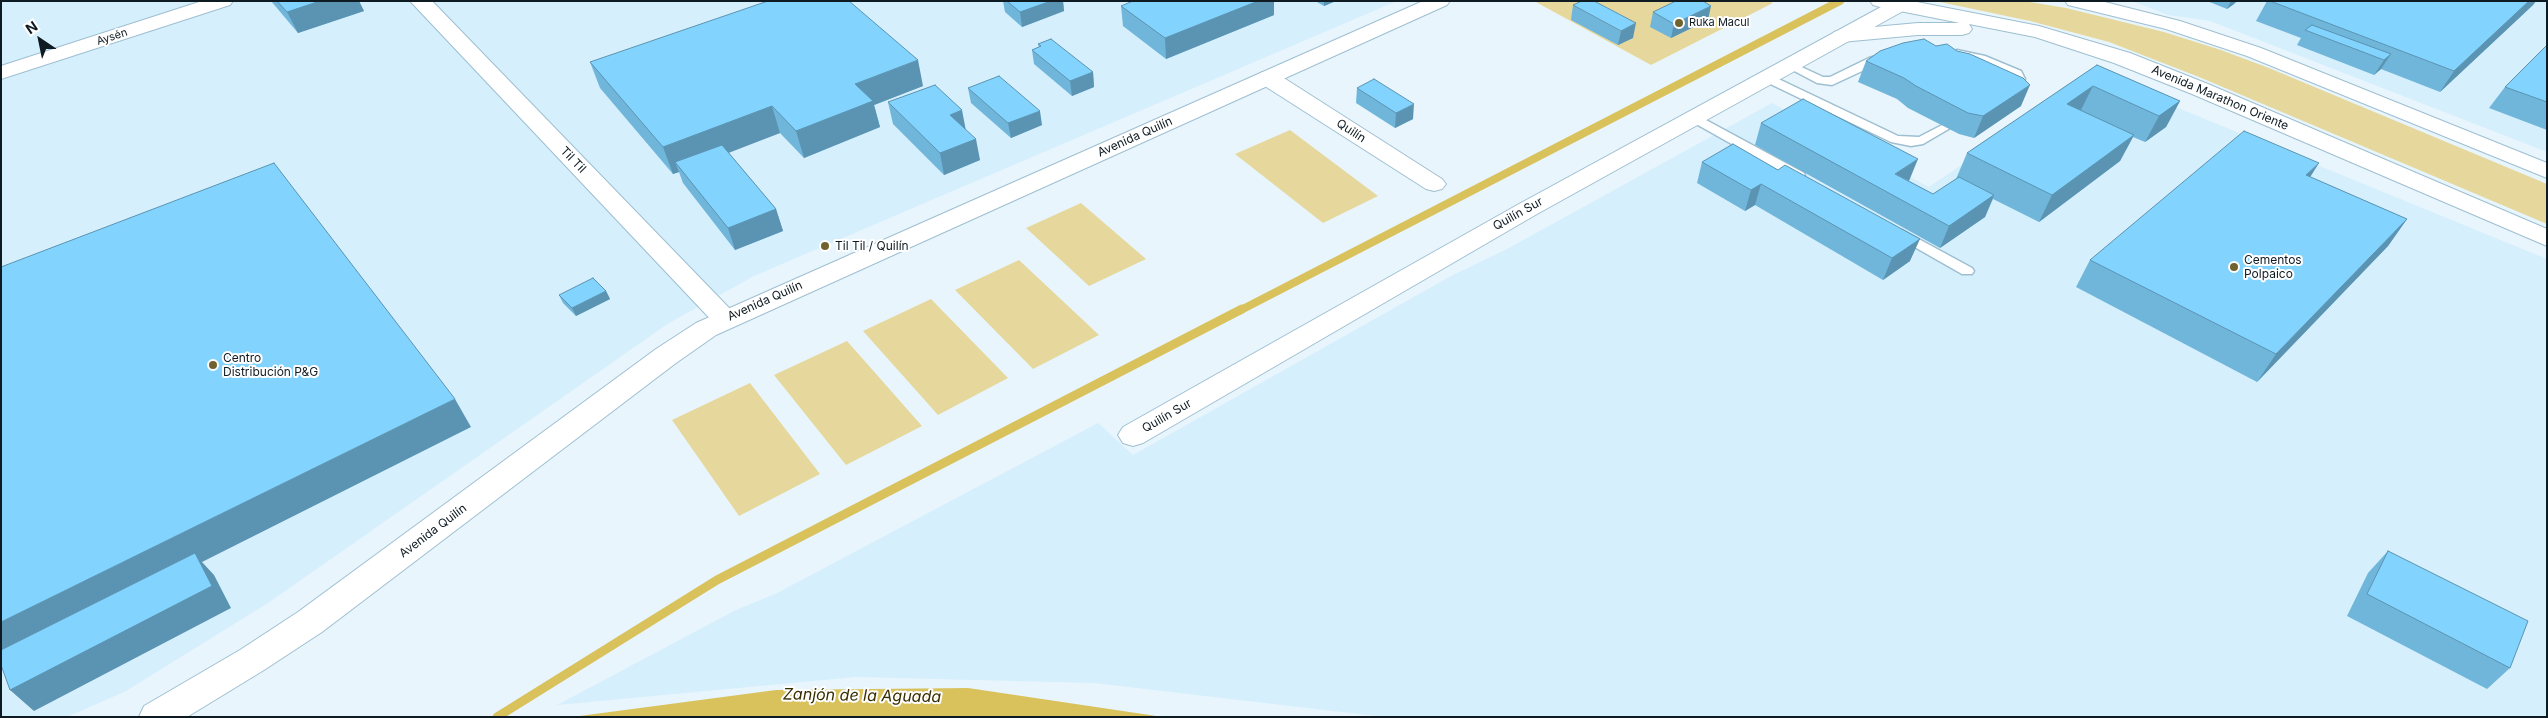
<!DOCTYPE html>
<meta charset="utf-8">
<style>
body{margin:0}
#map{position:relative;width:2548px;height:718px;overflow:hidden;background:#e8f5fc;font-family:Inter,sans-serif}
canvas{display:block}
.frame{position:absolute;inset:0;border:2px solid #0f1b22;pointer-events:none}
.north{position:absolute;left:15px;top:15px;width:50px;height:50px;-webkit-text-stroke:4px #fff;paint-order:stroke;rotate:326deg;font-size:14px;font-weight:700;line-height:20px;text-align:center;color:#0f1b22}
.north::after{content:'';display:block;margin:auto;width:18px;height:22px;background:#0f1b22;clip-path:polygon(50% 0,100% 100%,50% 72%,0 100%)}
</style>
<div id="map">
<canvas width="2548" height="718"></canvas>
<div class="frame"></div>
<div class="north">N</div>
</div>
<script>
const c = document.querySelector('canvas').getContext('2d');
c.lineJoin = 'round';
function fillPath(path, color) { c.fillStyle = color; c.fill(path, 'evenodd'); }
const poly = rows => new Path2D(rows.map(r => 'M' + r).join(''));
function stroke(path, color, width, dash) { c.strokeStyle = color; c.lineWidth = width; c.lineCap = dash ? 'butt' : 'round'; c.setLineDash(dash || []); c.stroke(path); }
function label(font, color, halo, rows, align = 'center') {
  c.font = font + ' Inter,sans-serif'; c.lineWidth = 4; c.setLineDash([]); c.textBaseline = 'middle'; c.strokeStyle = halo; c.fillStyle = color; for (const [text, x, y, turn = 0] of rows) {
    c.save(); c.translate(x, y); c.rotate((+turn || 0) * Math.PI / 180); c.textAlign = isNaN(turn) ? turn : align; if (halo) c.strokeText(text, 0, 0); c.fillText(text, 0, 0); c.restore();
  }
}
const built = poly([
 [1,1,1397,1,754,276,669,323,268,603,126,691,67,717,1,717],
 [2132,1,2547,1,2547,152,2210,21,2168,15],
 [2095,74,2547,259,2547,717,1384,717,1094,683,856,677,557,705,734,611,777,593,1098,423,1133,455,1451,276,1507,249,1772,103,1929,187]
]);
const green = poly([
 [1534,1,1768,1,1773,3,1651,65],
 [1942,1,2024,1,2066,8,2164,32,2221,50,2269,68,2547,184,2547,224,2199,77,2109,42,2030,21,1940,2],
 [1290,130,1378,196,1323,223,1235,154],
 [1081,203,1146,259,1089,286,1026,228],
 [1019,260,1099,335,1033,369,955,290],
 [931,299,1008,378,938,415,863,331],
 [847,341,922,426,846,465,774,375],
 [750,383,820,474,739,516,672,420]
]);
const water = poly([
 [968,688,1163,717,572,717,776,690]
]);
const streamFar1 = poly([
 [1239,311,1840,1]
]);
const stream = poly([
 [497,717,717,580,1242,309]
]);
const service = poly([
 [1957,50,1985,56,2021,71,2025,79,2010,92,2002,92,2000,89,2013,78,2012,76,1978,61,1953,55,1951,53,1957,50],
 [1884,54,1890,57,1888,59,1832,85,1817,83,1783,65,1785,63,1793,63,1823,77,1830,77,1869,58,1884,54],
 [1766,73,1898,136,1919,137,1946,123,1952,127,1923,144,1911,146,1891,142,1762,80,1762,74,1766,73],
 [1693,113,1804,173,1805,176,1799,180,1794,179,1689,120,1687,117,1689,114,1693,113],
 [1902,230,1972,268,1974,271,1972,274,1962,274,1897,237,1895,234,1902,230]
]);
const minor = poly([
 [202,1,233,1,230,5,1,79,1,66,202,1],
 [410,1,432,1,734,313,738,319,734,325,725,328,716,325,410,1],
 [1892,1,1917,1,1914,5,1537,214,1143,443,1133,446,1123,443,1118,435,1123,427,1519,204,1892,1],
 [1268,71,1276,73,1442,179,1446,184,1442,189,1434,191,1426,189,1260,83,1257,78,1260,73,1268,71]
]);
const secondary = poly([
 [1870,1,1912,1,2039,26,2130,53,2208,84,2547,229,2547,246,2192,94,2114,63,2035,37,1969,24,1972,29,1969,33,1962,35,1918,35,1841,42,1834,40,1831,36,1834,32,1841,30,1918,23,1960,23,1880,7,1873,5,1870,1],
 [2065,1,2101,1,2180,21,2261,48,2547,163,2547,178,2247,56,2166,29,2068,5,2065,1]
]);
const primary = poly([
 [1423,1,1450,1,1447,5,716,335,676,363,322,632,264,670,187,717,139,717,144,706,240,650,298,612,656,349,696,323,1423,1]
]);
const wall = poly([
 [271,1,359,1,364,11,298,33],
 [1003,1,1063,1,1064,11,1022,27,1005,12],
 [1274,1,1274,15,1166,59,1123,26,1121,6],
 [1315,1,1336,1,1324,6],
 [2207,1,2238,1,2227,9],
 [2267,1,2536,1,2533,5,2440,92,2381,69,2374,75,2297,45,2301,38,2256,21],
 [1573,5,1633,38,1618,45,1571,20],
 [1653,12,1708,20,1671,38,1650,27],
 [1038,44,1093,72,1094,87,1072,96,1034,64,1032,50,1039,47],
 [2547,45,2547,130,2489,108,2505,87],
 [1866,61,2021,106,1974,138,1959,134,1908,108,1897,99,1858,82],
 [590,62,923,86,874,105,880,127,804,158,780,133,728,152,776,209,783,231,735,250,683,183,679,172,673,174,600,88],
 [2097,65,2180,101,2166,127,2145,142,2133,137,2120,161,2039,222,1993,199,1985,217,1940,248,1755,145,1761,123,1909,181,1933,194,1956,179,1967,153],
 [968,88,1042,125,1011,138,971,103],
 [1357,88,1413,119,1395,128,1356,103],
 [888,102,966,130,980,160,944,175,893,124],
 [1702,162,1778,170,1910,261,1883,280,1755,205,1745,211,1697,183],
 [2310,177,2407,219,2388,246,2257,382,2076,287,2090,260],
 [606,291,610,299,576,316,563,303,559,295],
 [2388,551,2510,668,2487,689,2347,616,2368,573]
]);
const shadedWall = poly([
 [320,1,359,1,364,11,298,33,287,12],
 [1051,1,1063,1,1064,11,1022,27,1020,12],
 [1258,1,1274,1,1274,15,1166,59,1165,38],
 [1324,1,1336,1,1324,6],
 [2231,1,2236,1,2234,4,2227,9],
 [2529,1,2536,1,2533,5,2440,92,2454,71],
 [1711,6,1708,20,1671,38,1674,24],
 [1636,23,1633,38,1618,45,1621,31],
 [2391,54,2381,69,2374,75,2384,60],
 [918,60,923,86,874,105,880,127,804,158,796,131,855,84],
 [1093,72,1094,87,1072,96,1070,81],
 [2030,85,2021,106,1974,138,1983,116],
 [2093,86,2080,112,2067,104],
 [2180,101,2166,127,2145,142,2159,116],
 [1414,104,1413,119,1395,128,1396,113],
 [772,106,780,133,682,171,675,162,679,172,673,174,663,147],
 [962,110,966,131,950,115],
 [1040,111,1042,125,1011,138,1008,123],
 [2134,135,2120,161,2039,222,2052,195],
 [976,139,980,160,944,175,940,153],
 [1918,159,1909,181,1895,174],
 [2319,163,2302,190,2306,175],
 [1761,184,1755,205,1745,211,1751,190],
 [1994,195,1985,217,1940,248,1949,226],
 [776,209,783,231,735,250,728,228],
 [2407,219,2388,246,2257,382,2276,354],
 [1920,239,1910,261,1883,280,1892,258],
 [606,291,610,299,576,316,572,308],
 [455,399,471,427,202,562,214,575,231,608,34,711,10,690,1,663,1,622]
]);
const building = poly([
 [277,1,320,1,287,12,277,1],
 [768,1,849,1,918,60,855,84,873,101,796,131,772,106,663,147,590,62,768,1],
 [1007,1,1051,1,1020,12,1007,1],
 [1133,1,1258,1,1165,38,1121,6,1133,1],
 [1582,1,1594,1,1636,23,1621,31,1573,5,1582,1],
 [1676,1,1703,1,1711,6,1674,24,1653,12,1676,1],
 [2270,1,2529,1,2454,71,2270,1],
 [2312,25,2391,54,2384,60,2305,30,2312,25],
 [1051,39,1093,72,1070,81,1032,50,1041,46,1038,44,1051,39],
 [1924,39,1936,46,1947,44,1957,51,1970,54,2023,78,2030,85,1983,116,1968,113,1916,86,1904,78,1866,61,1880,51,1903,43,1924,39],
 [2547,45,2547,102,2505,87,2547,45],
 [2097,65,2180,101,2159,116,2093,86,2067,104,2134,135,2052,195,1967,153,2097,65],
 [999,76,1040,111,1008,123,968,88,999,76],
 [1374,79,1414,104,1396,113,1357,88,1374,79],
 [935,85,962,110,950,115,976,139,940,153,888,102,935,85],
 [1803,99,1918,159,1895,174,1933,194,1959,177,1994,195,1949,226,1761,123,1803,99],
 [2244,131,2319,163,2306,175,2407,219,2276,354,2090,260,2244,131],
 [1733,144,1778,170,1785,165,1920,239,1892,258,1761,184,1751,190,1702,162,1733,144],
 [722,145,776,209,728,228,675,162,722,145],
 [274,163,455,399,1,622,1,267,274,163],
 [593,278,606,291,572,308,559,295,593,278],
 [2388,551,2528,621,2510,668,2367,594,2388,551],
 [195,553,212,586,10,690,1,665,1,650,195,553]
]);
const markers = [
 [1679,23,5,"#706330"],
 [825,246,5,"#706330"],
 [2234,267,5,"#706330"],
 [213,365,5,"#706330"]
];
const farPoinames = [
 ["Ruka Macul",1689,23]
];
const farStreetnames = [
 ["Aysén",112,37,-18]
];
const streetNames = [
 ["Avenida Marathon Oriente",2220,98,23],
 ["Quilín",1351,131,33],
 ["Avenida Quilín",1135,137,-24],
 ["Til Til",573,160,46],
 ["Quilín Sur",1518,214,-29],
 ["Avenida Quilín",765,301,-24],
 ["Quilín Sur",1167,416,-30],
 ["Avenida Quilín",433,531,-37]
];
const poiNames = [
 ["Til Til / Quilín",835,246],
 ["Cementos",2244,260],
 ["Polpaico",2244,274],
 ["Centro",223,358],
 ["Distribución P&G",223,372]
];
const nearWaternames = [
 ["Zanjón de la Aguada",862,696,1]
];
fillPath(built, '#d6effd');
fillPath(green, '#e6d89c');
fillPath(water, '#d9c15c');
stroke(streamFar1, '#d9c15c', 8);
stroke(stream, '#d9c15c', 9);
stroke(service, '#9ebfd1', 3);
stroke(minor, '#9ebfd1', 2);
stroke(secondary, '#9ebfd1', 2);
stroke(primary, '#9ebfd1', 2);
fillPath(service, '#fff');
fillPath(minor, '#fff');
fillPath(secondary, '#fff');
fillPath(primary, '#fff');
fillPath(wall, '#70b6da');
fillPath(shadedWall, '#5b94b2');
fillPath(building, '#82d4fe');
stroke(building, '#5b94b2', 1);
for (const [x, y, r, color] of markers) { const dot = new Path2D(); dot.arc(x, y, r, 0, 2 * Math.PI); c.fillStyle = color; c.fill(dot); stroke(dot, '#fff', 2); }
label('11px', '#0f1b22', '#fff', farPoinames, 'left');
label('11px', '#0f1b22', '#fff', farStreetnames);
label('12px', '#0f1b22', '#fff', streetNames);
label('12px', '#0f1b22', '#fff', poiNames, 'left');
label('italic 16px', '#372e00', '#fff', nearWaternames);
</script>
